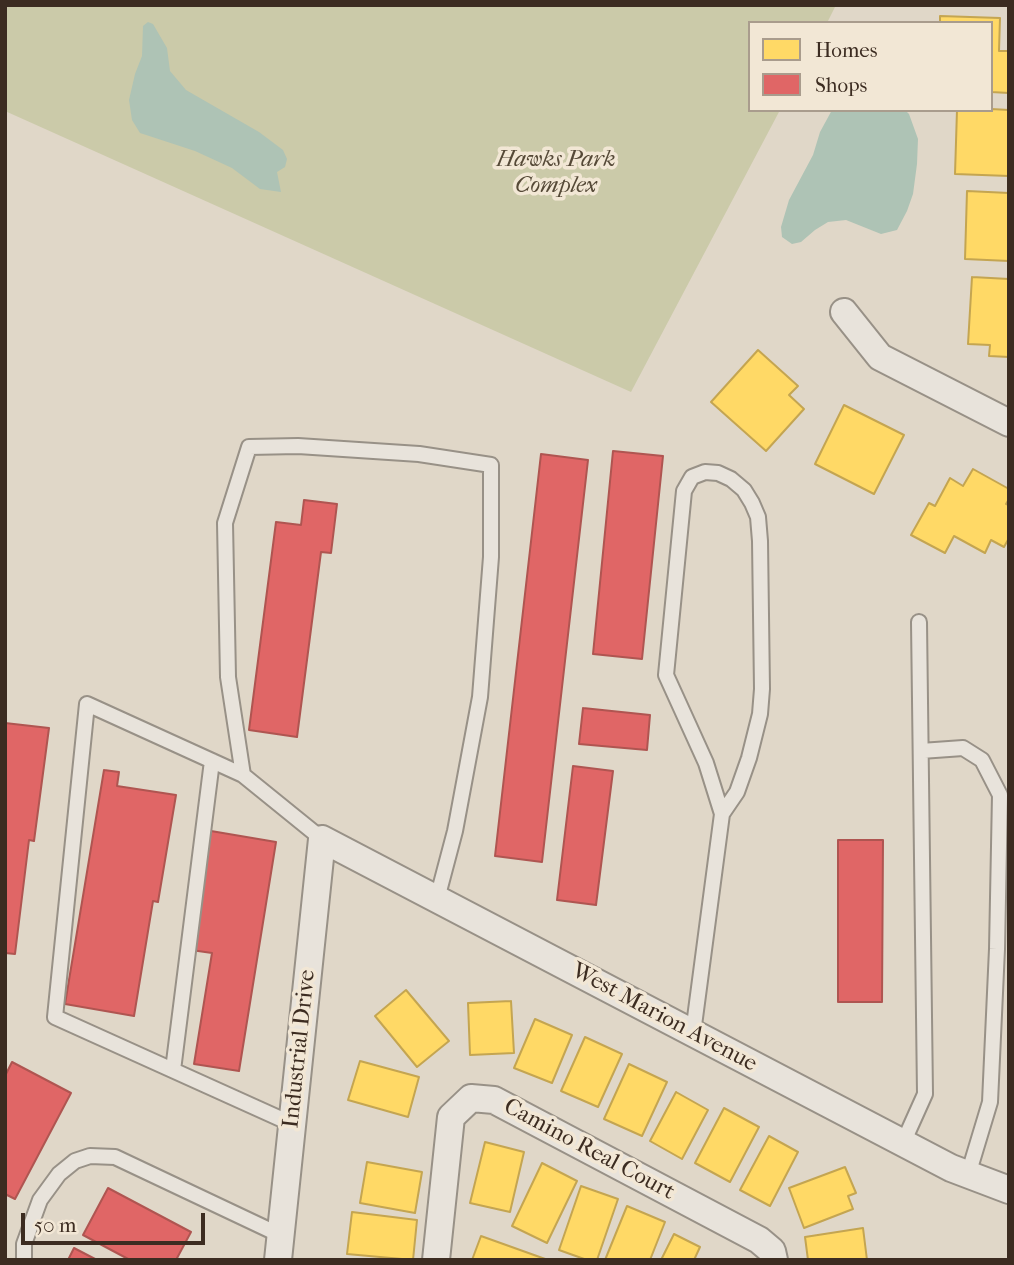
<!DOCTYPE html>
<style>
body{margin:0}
#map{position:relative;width:1014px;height:1265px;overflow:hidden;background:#e0d7c8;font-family:"IM FELL French Canon",serif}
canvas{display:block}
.frame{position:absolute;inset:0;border:7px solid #3c2c21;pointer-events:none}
.legend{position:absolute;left:748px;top:21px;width:245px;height:91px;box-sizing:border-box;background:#f2e7d5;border:2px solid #a99c8d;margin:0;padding:9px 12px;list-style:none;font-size:21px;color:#3c2c21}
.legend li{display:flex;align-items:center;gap:14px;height:35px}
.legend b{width:35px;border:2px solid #a99c8d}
.scale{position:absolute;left:21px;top:1213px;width:184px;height:32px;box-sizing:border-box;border:4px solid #3c2c21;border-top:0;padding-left:9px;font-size:21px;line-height:24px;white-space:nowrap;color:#3c2c21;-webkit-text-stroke:5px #f2e7d5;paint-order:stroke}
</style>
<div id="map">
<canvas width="1014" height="1265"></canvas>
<div class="frame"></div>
<ul class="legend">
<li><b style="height:19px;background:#ffd966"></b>Homes</li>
<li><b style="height:19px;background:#e06666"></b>Shops</li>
</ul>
<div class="scale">50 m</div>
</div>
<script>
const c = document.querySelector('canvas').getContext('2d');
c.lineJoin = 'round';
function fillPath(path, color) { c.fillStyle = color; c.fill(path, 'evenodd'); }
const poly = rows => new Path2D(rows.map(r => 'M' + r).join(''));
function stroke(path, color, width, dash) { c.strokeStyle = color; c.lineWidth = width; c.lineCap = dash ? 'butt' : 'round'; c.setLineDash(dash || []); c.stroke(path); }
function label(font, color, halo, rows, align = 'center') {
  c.font = font + ' "IM FELL French Canon",serif'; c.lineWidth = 7; c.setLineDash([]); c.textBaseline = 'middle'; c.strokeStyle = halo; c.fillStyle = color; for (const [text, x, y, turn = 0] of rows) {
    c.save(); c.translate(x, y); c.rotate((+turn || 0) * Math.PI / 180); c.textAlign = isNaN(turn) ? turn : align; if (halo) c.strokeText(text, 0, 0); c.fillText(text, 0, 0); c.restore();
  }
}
const green = poly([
 [7,5,836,5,827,23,750,23,750,110,780,110,631,392,5,111,5,20]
]);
const water = poly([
 [148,22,153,24,167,48,170,71,186,90,259,132,283,150,287,159,285,167,277,172,281,192,260,189,232,168,195,151,140,133,132,120,129,100,135,74,142,56,143,26],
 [832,110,905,110,909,114,918,139,917,164,913,194,907,211,897,230,881,234,846,220,828,222,815,230,801,242,792,244,782,237,781,227,789,200,813,155,820,132]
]);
const homes = poly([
 [940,16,1000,18,999,51,1009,51,1009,93,991,92,991,23,940,23,940,16],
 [991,109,1009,110,1009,176,955,174,957,110,991,109],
 [967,191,1009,193,1009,261,965,259,967,191],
 [972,277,1009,279,1009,357,989,356,990,345,968,344,972,277],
 [758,350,798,386,789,395,804,409,766,451,711,402,758,350],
 [844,405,904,435,874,494,815,464,844,405],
 [973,469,1009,489,1009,499,1006,504,1009,505,1009,538,1004,547,991,540,985,553,954,536,945,553,911,535,929,503,935,506,950,478,963,486,973,469],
 [406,990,449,1041,417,1067,375,1016,406,990],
 [511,1001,514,1053,470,1055,468,1003,511,1001],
 [535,1019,572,1035,552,1083,514,1068,535,1019],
 [585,1037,622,1054,598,1107,561,1091,585,1037],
 [360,1061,419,1077,408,1117,348,1100,360,1061],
 [629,1064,667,1082,642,1136,604,1119,629,1064],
 [676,1092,708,1110,682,1159,650,1141,676,1092],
 [724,1108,759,1127,730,1182,695,1163,724,1108],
 [769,1136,798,1152,770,1206,740,1190,769,1136],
 [485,1142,524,1152,510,1212,470,1203,485,1142],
 [367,1162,422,1172,415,1213,360,1203,367,1162],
 [542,1163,577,1181,547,1243,512,1226,542,1163],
 [845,1167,856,1193,848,1196,853,1209,804,1228,789,1188,845,1167],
 [581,1186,618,1199,597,1260,587,1260,559,1250,581,1186],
 [627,1206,665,1222,650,1260,605,1260,627,1206],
 [352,1212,417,1220,413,1260,347,1254,352,1212],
 [863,1228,867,1260,808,1260,805,1237,863,1228],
 [674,1234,700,1247,694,1260,661,1260,674,1234],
 [481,1236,548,1260,472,1260,481,1236]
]);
const shops = poly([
 [613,451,663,456,642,659,593,654,613,451],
 [541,454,588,460,542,862,495,856,541,454],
 [304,500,337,504,331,553,321,552,297,737,249,730,276,522,301,525,304,500],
 [583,708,650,715,647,750,579,744,583,708],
 [5,723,49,728,34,841,29,840,15,954,5,953,5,723],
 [573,766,613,771,596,905,557,900,573,766],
 [104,770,119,772,117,786,176,795,158,902,153,901,134,1016,65,1004,104,770],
 [211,831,276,842,239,1071,194,1064,212,953,191,950,211,831],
 [838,840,883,840,882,1002,838,1002,838,840],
 [12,1062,71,1093,15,1199,5,1194,5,1076,12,1062],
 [108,1188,191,1232,176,1260,130,1260,83,1235,108,1188],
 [74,1248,97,1260,68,1260,74,1248]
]);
const lane = poly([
 [921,751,963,748,982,760,1000,795,997,949,990,1102,968,1175],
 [243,775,87,704,55,1017,292,1124],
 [322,839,243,775,228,677,225,523,249,447,298,446,419,454,491,465,491,557,480,697,455,831,437,899],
 [693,1033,722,814,706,763,666,675,684,491,692,477,705,472,718,473,731,479,744,490,752,503,758,517,760,541,762,689,760,714,749,758,737,792,722,814],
 [173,1070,212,761],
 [903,1143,925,1094,919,622],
 [24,1260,24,1244,40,1200,59,1174,75,1161,90,1156,115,1157,280,1235]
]);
const street = poly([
 [844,312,880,357,1009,423],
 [278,1260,322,839,951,1168,1009,1190],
 [436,1260,451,1117,471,1098,494,1100,759,1240,772,1251,774,1260]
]);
const parkNames = [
 ["Hawks Park",556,160],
 ["Complex",556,186]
];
const streetNames = [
 ["West Marion Avenue",664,1018,28],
 ["Industrial Drive",300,1049,-84],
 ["Camino Real Court",589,1150,28]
];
fillPath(green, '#cbcaa9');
fillPath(water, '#aec3b5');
fillPath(homes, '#ffd966');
stroke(homes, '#c4a551', 2);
fillPath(shops, '#e06666');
stroke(shops, '#af5551', 2);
stroke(lane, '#989187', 18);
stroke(street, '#989187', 30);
stroke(lane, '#e8e3db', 14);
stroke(street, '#e8e3db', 26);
label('italic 23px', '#554937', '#f2e7d5', parkNames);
label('23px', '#3c2c21', '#f2e7d5', streetNames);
</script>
